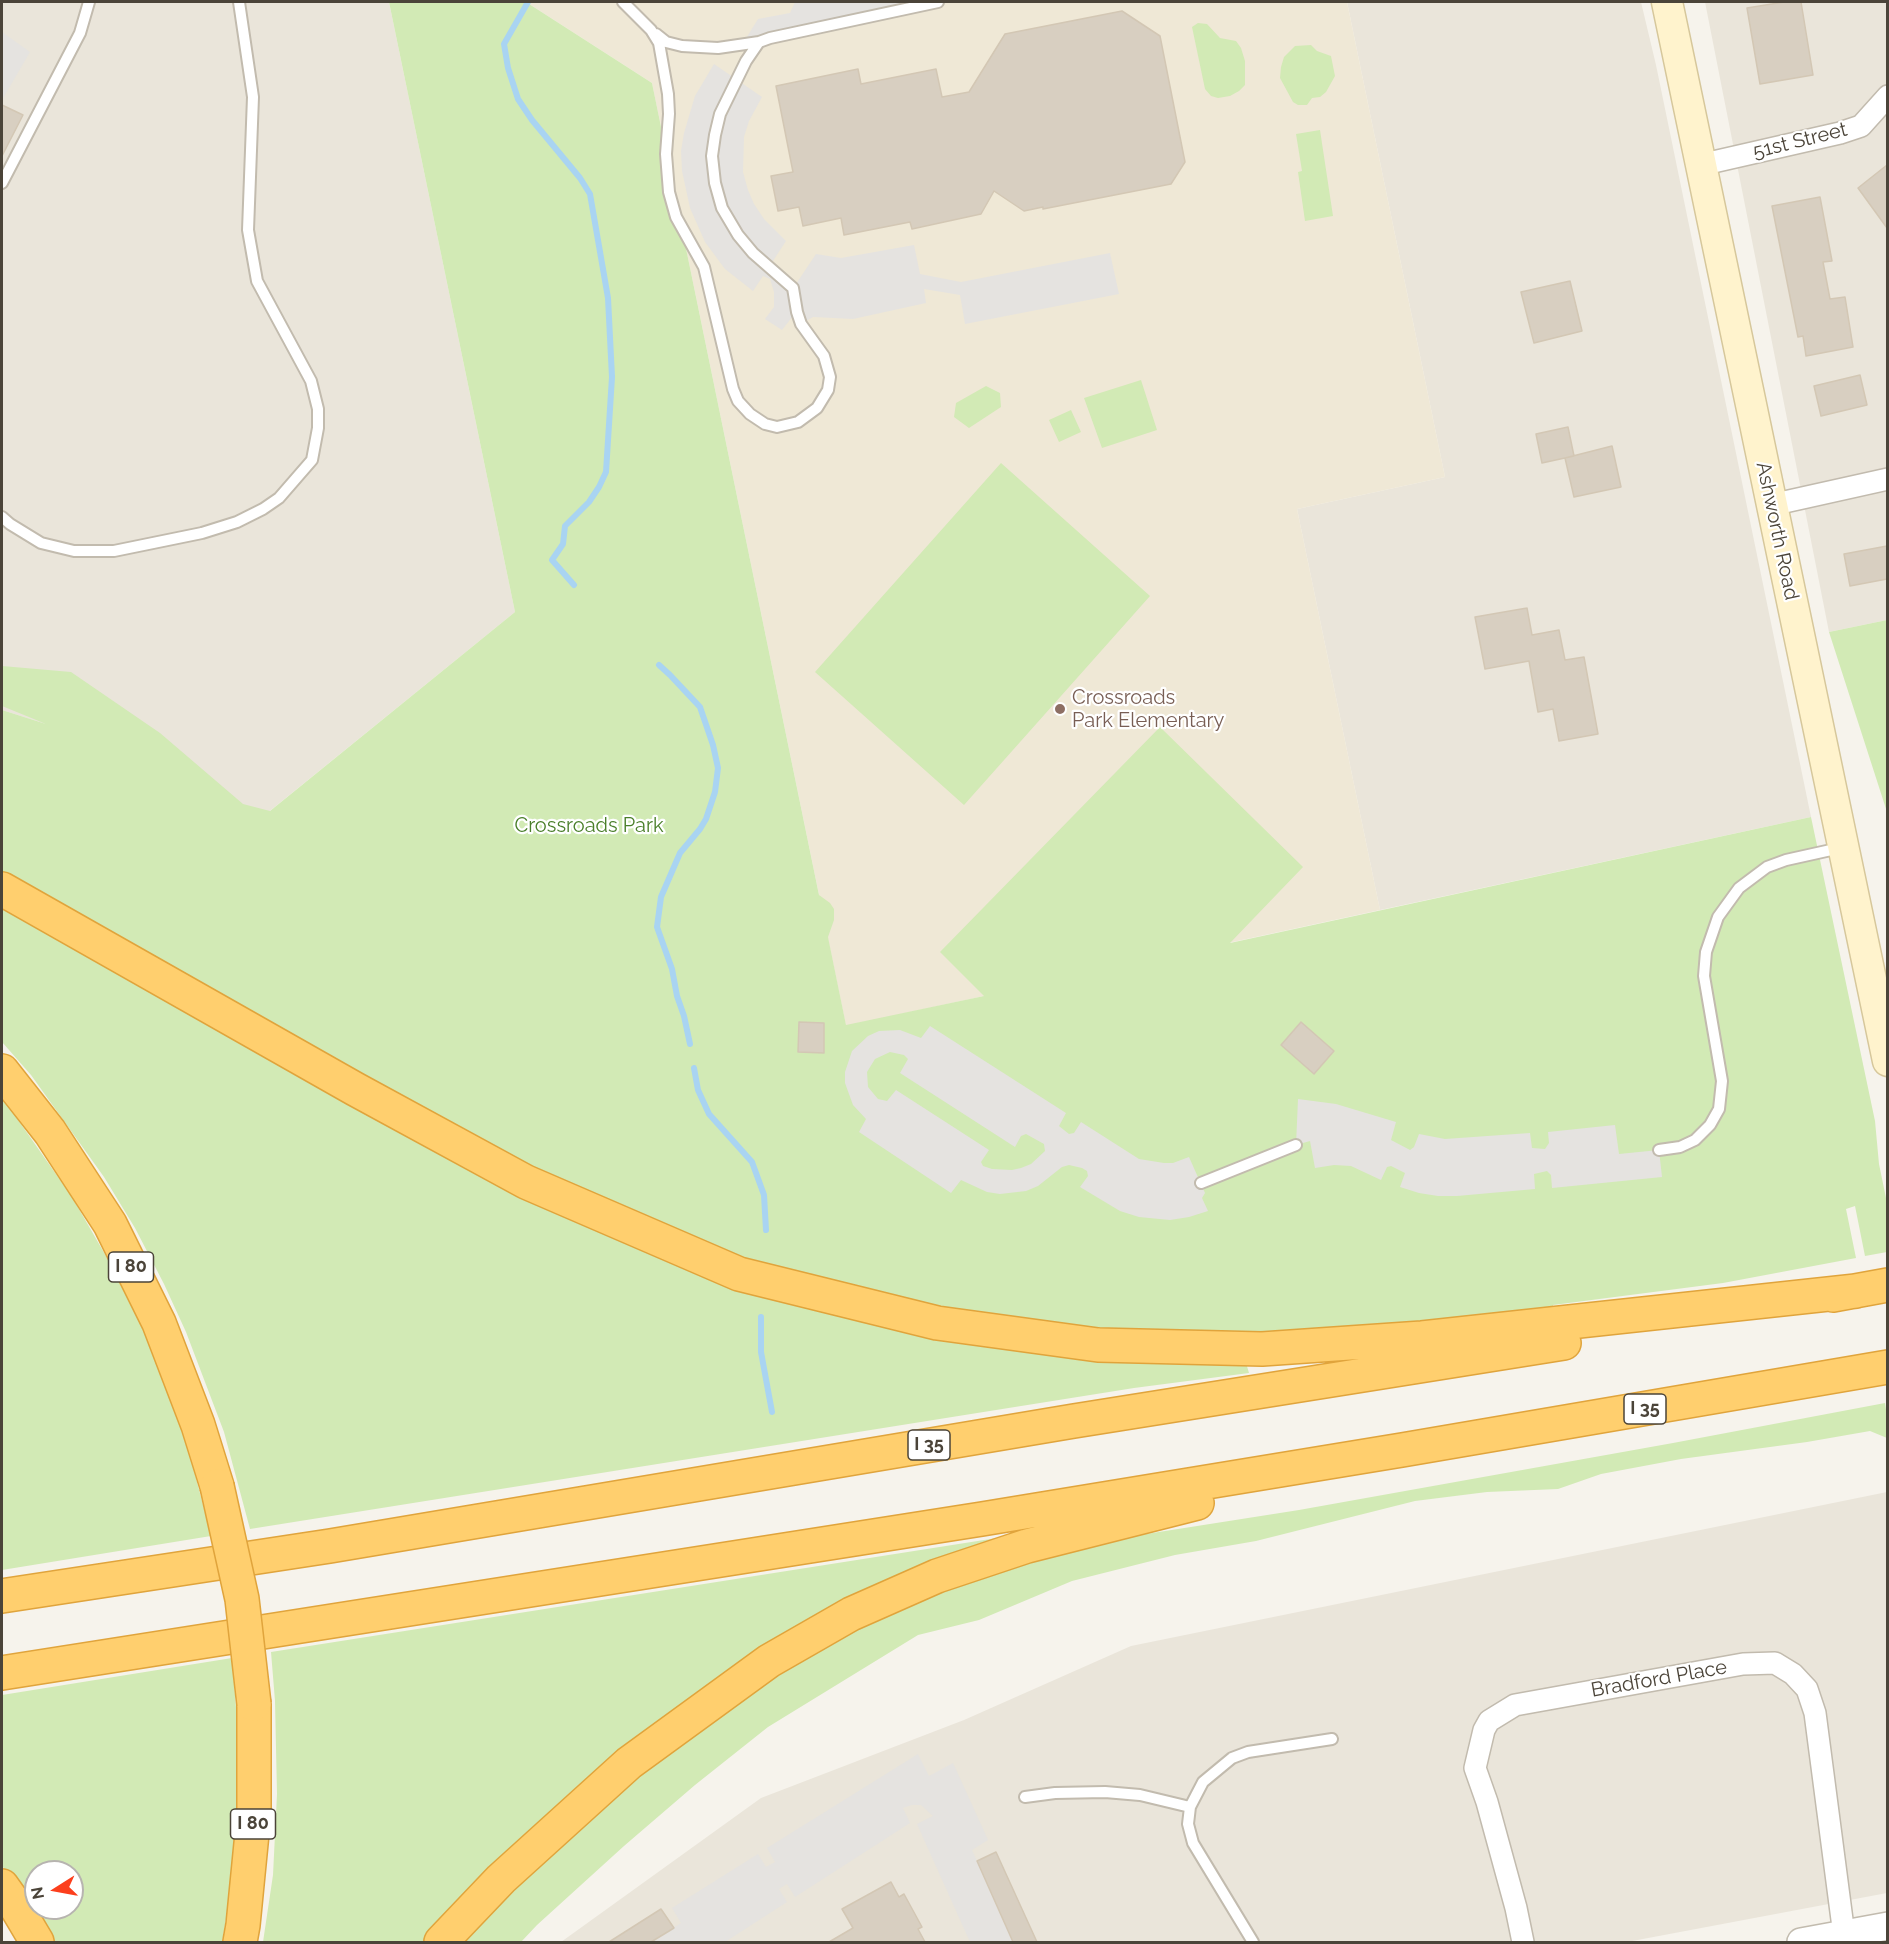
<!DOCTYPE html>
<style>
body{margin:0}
#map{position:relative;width:1889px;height:1944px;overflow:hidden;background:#f6f3ec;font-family:Raleway,sans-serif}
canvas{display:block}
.frame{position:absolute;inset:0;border:3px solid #4b4439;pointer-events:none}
.north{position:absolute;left:24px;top:1860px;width:60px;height:60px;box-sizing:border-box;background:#fff;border:2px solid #b7b4b0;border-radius:50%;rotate:259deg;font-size:16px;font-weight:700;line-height:24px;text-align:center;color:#4b4439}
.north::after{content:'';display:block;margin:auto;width:21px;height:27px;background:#fc3f1d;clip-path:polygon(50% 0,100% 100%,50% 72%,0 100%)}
</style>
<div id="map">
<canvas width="1889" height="1944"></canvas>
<div class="frame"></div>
<div class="north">N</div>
</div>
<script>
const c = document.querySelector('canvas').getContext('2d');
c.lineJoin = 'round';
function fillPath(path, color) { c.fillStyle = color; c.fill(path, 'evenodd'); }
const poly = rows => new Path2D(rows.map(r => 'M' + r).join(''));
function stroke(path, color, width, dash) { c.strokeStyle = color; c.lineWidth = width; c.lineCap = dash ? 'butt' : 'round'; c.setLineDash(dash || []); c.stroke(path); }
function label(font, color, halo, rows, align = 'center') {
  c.font = font + ' Raleway,sans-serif'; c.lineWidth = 4.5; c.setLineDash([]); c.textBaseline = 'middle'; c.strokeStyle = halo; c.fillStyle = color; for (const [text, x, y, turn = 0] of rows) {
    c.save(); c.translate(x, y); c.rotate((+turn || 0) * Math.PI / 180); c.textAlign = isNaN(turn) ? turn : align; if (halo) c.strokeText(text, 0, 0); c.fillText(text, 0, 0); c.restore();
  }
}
const residential = poly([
 [2,2,389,2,515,612,250,827,58,728,2,710],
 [1347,2,1641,2,1656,65,1811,817,1380,910,1297,509,1445,477],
 [1705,2,1887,2,1887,620,1829,632],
 [1887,1492,1887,1893,1627,1942,561,1942,761,1798,964,1720,1131,1646]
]);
const education = poly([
 [526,2,1347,2,1445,477,1297,509,1380,910,846,1026,652,83]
]);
const green = poly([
 [389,2,526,2,652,83,819,895,830,903,834,909,834,920,828,937,846,1025,984,996,940,952,1160,727,1303,867,1230,943,1811,817,1875,1121,1879,1164,1887,1203,1887,1252,1865,1256,1855,1206,1846,1209,1856,1258,1723,1283,1553,1305,1554,1313,1246,1340,1002,1322,773,1272,512,1166,2,877,2,710,46,724,2,706,2,666,71,672,160,733,243,804,270,811,515,612],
 [1198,23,1207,24,1220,38,1236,41,1241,48,1245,61,1245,85,1239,91,1230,96,1218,98,1211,96,1205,89,1192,27],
 [1311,45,1317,51,1331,56,1335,76,1326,92,1320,97,1312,98,1307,105,1298,105,1293,102,1280,78,1281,67,1284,57,1295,46],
 [1320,130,1333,216,1305,221,1298,172,1302,171,1296,134],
 [1141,380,1157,430,1102,448,1084,398],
 [986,386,1000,393,1001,407,969,428,954,417,956,403],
 [1071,410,1081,432,1059,442,1049,420],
 [1001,463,1150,596,964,805,815,672],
 [1887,620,1888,620,1887,812,1829,632],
 [2,904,685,1267,1246,1363,1249,1373,1134,1388,250,1529,224,1432,186,1332,164,1284,135,1228,104,1177,31,1075,2,1042],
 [2,1097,72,1197,114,1270,136,1315,162,1371,186,1439,211,1536,2,1570],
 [1885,1403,1887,1416,1887,1438,1870,1431,1807,1442,1681,1459,1601,1474,1558,1489,1487,1492,1415,1501,1256,1541,1175,1555,1072,1581,979,1620,918,1635,768,1727,695,1785,624,1846,537,1925,521,1942,459,1942,591,1815,704,1722,832,1640,932,1595,1027,1563,1127,1537,1299,1510,1673,1443],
 [1035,1532,834,1613,427,1942,263,1942,273,1875,277,1794,275,1701,271,1652],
 [232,1658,236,1707,238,1774,233,1878,222,1942,52,1942,15,1882,2,1866,2,1695],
 [36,1872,72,1872,72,1908,36,1908]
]);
const parking = poly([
 [795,2,938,2,742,45,758,19,790,13],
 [2,32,30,52,2,100],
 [714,64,762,97,749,121,744,137,743,172,748,190,754,204,764,219,786,241,769,267,794,287,816,254,841,258,914,245,920,274,961,282,1110,253,1119,294,965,324,960,295,924,289,926,303,853,319,813,317,801,324,796,312,782,330,765,319,774,307,774,292,770,279,763,276,753,291,725,269,705,242,690,208,682,171,681,151,684,133,695,96],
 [930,1026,1066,1113,1059,1126,1069,1134,1074,1133,1081,1122,1139,1159,1164,1163,1173,1163,1189,1157,1205,1193,1202,1198,1208,1211,1189,1217,1170,1220,1139,1217,1120,1211,1080,1187,1088,1176,1087,1171,1082,1168,1069,1165,1062,1167,1038,1186,1026,1191,1000,1194,987,1192,961,1180,951,1193,859,1132,866,1119,853,1105,845,1083,845,1072,852,1051,868,1036,879,1031,900,1030,921,1038],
 [890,1052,904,1055,908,1059,900,1073,1015,1147,1021,1136,1026,1134,1044,1144,1045,1151,1031,1164,1021,1168,1012,1170,992,1169,983,1166,981,1162,989,1150,896,1090,887,1101,878,1099,868,1087,867,1072,875,1059],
 [1298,1099,1336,1104,1396,1122,1391,1140,1410,1150,1414,1147,1419,1134,1445,1139,1530,1133,1532,1148,1545,1149,1549,1143,1548,1132,1615,1125,1619,1154,1659,1150,1662,1177,1552,1188,1551,1175,1547,1171,1534,1174,1535,1189,1457,1196,1438,1196,1419,1193,1400,1187,1405,1173,1391,1166,1387,1167,1381,1180,1351,1166,1334,1165,1315,1168,1310,1141,1296,1145],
 [918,1754,929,1776,953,1763,988,1840,972,1850,1013,1942,970,1942,917,1824,933,1816,921,1805,912,1805,903,1808,910,1823,795,1897,787,1884,779,1889,787,1902,725,1942,651,1942,681,1923,672,1908,758,1854,766,1867,775,1862,767,1848]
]);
const stream = poly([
 [528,2,504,44,508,68,518,99,532,120,580,178,590,194,608,298,612,377,606,472,599,487,589,502,565,526,563,544,552,560,574,585],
 [659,665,670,675,700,707,713,745,718,768,715,792,706,819,700,829,680,853,661,897,657,927,672,969,677,996,684,1016,690,1044],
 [694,1068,698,1090,709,1114,752,1162,764,1195,766,1230],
 [761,1317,761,1352,772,1412]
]);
const building = poly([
 [1784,2,1801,2,1813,75,1760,84,1747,8,1784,2],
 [1122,11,1160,36,1185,162,1171,184,1043,209,1043,207,1024,211,994,191,981,214,912,229,910,222,844,235,841,218,803,226,799,207,778,211,771,176,793,172,776,86,858,69,861,84,936,69,942,97,969,92,1005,34,1122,11],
 [2,105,23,115,2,156,2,105],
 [1887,165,1887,228,1858,188,1887,165],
 [1820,197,1832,261,1823,262,1830,299,1845,297,1853,347,1806,356,1803,336,1798,337,1772,206,1820,197],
 [1570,281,1582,331,1534,343,1521,292,1570,281],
 [1860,375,1867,405,1821,416,1814,386,1860,375],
 [1568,427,1574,456,1542,463,1536,434,1568,427],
 [1612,446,1621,487,1574,497,1565,458,1612,446],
 [1887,546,1887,579,1850,586,1844,554,1887,546],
 [1527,608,1532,635,1559,630,1565,660,1584,657,1598,734,1559,741,1553,709,1538,712,1529,661,1485,669,1475,617,1527,608],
 [799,1022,824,1023,824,1053,798,1052,799,1022],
 [1301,1022,1334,1051,1314,1074,1281,1045,1301,1022],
 [996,1852,1037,1942,1013,1942,977,1861,996,1852],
 [891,1882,899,1897,904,1894,922,1927,918,1929,925,1942,829,1942,853,1928,842,1909,891,1882],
 [661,1909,674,1928,651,1942,609,1942,661,1909]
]);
const service = poly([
 [623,2,651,30,659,43,668,94,669,114,666,154,669,192,676,217,704,267,733,389,738,401,750,414,765,424,777,427,798,422,817,408,828,390,830,377,824,356,801,324,797,312,793,288,753,253,738,235,722,208,715,183,712,156,715,135,720,114,746,61,759,42],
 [656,34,666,42,682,46,718,48,759,42,770,38,938,2],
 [2,183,80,33,89,2],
 [2,517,10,524,41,543,74,551,114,551,202,533,237,522,263,509,279,498,312,460,318,428,318,409,311,381,257,281,248,230,253,97,239,2],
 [1659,1150,1680,1147,1695,1140,1710,1125,1719,1109,1722,1081,1704,976,1706,952,1718,917,1739,888,1767,867,1786,860,1840,848],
 [1201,1183,1296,1145],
 [1025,1797,1055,1793,1105,1792,1140,1795,1190,1807],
 [1253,1942,1193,1843,1188,1824,1190,1807,1203,1782,1232,1758,1248,1752,1332,1739]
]);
const minor = poly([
 [1700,165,1840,133,1861,126,1888,96],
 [1771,505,1888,479],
 [1523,1942,1516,1908,1487,1802,1475,1768,1484,1730,1489,1721,1515,1705,1743,1664,1775,1663,1793,1674,1807,1689,1815,1713,1844,1935]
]);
const tertiary = poly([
 [1801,1942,1888,1926]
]);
const secondary = poly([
 [1667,2,1888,1061]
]);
const motorway = poly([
 [2,889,355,1089,526,1182,739,1274,937,1323,1098,1345,1262,1349,1422,1338,1856,1291],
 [2,1071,50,1132,110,1224,159,1323,198,1425,217,1486],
 [1833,1295,1888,1285],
 [2,1596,330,1546,1074,1421,1564,1343],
 [2,1673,982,1519,1402,1450,1888,1367],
 [2,1886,12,1900,37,1942],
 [240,1942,243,1925,254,1813,254,1704],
 [441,1942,501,1879,629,1763,769,1661,851,1614,937,1576,1027,1546,1197,1503]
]);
const motorwayBridge = poly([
 [217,1486,242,1599,254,1704]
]);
const markers = [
 [1060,709,6,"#8d6e63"]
];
const shields = [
 [131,1267,45],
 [1645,1409,42],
 [929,1445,42],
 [253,1824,45]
];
const shieldNames = [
 ["I 80",131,1267],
 ["I 35",1645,1409],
 ["I 35",929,1445],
 ["I 80",253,1824]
];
const streetNames = [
 ["51st Street",1800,141,-14],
 ["Ashworth Road",1777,531,78],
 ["Bradford Place",1659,1679,-10]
];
const educationNames = [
 ["Crossroads",1072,698],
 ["Park Elementary",1072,721]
];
const parkNames = [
 ["Crossroads Park",589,826]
];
fillPath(residential, '#eae5da');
fillPath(education, '#efe8d6');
fillPath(green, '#d2eab5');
fillPath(parking, '#e5e3e0');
stroke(stream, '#a9d4f2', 6);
fillPath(building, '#d8cfc1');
stroke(building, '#d3c7b4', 1.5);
stroke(service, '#c2bbae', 14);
stroke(minor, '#c2bbae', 24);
stroke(tertiary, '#c2bbae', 30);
stroke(secondary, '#d6c79b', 33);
stroke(motorway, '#e0a43c', 36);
stroke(service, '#fff', 10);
stroke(minor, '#fff', 21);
stroke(tertiary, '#fff', 27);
stroke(secondary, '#fff3cd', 30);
stroke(motorway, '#ffcf6e', 33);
stroke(motorwayBridge, '#e0a43c', 36, []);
stroke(motorwayBridge, '#ffcf6e', 33);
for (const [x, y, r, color] of markers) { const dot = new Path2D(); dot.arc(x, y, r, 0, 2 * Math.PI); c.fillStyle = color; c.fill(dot); stroke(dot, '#fff', 2); }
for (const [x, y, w] of shields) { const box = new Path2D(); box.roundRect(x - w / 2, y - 15, w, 30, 4.5); c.fillStyle = '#fff'; c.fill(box); stroke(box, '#4b4439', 1.5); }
label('bold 18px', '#4b4439', null, shieldNames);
label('20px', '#4b4439', '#fff', streetNames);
label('20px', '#785e54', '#fff', educationNames, 'left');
label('20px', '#4a7f2a', '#fff', parkNames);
</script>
